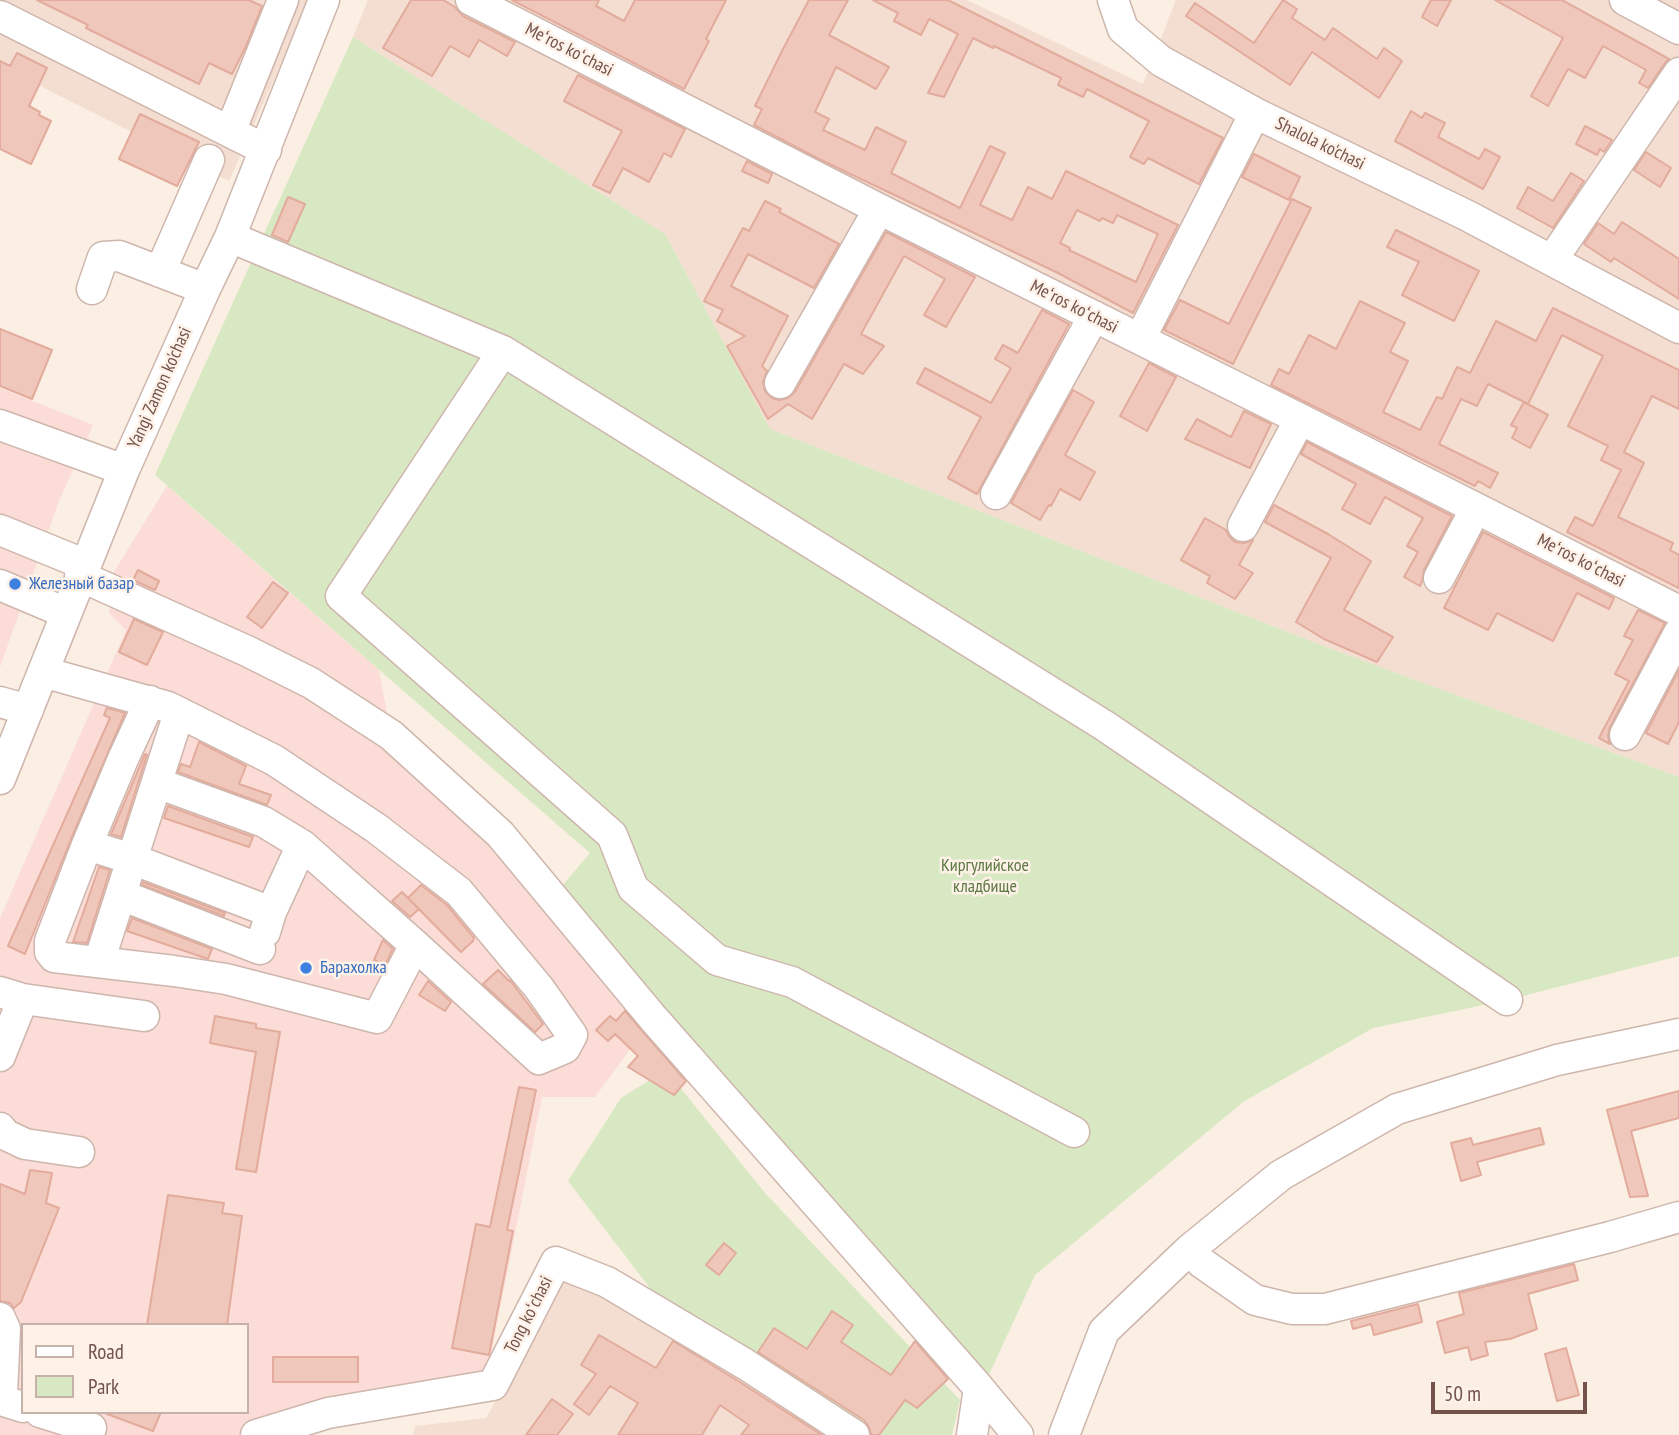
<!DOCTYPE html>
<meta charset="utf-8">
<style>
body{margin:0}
#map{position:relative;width:1679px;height:1435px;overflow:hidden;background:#fbeee2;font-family:"PT Sans Narrow",sans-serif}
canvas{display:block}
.legend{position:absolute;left:21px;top:1323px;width:228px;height:91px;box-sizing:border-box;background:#fef2e8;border:2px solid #c6b2a9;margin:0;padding:9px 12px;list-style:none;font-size:21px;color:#72524a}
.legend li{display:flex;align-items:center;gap:14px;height:35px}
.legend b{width:35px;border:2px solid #c6b2a9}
.scale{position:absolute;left:1431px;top:1382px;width:156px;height:32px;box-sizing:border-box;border:4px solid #72524a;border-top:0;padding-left:9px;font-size:21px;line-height:24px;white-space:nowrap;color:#72524a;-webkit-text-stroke:5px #fef2e8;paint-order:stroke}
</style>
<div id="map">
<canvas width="1679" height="1435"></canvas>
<ul class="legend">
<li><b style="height:9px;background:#fff"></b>Road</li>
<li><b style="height:19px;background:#d7e8c2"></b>Park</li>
</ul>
<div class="scale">50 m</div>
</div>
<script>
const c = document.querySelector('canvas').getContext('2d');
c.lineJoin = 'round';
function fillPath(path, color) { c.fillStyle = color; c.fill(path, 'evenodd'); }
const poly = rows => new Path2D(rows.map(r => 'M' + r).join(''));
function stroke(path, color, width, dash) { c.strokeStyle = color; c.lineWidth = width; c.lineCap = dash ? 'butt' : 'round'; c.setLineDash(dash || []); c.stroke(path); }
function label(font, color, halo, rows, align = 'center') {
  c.font = font + ' "PT Sans Narrow",sans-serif'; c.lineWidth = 5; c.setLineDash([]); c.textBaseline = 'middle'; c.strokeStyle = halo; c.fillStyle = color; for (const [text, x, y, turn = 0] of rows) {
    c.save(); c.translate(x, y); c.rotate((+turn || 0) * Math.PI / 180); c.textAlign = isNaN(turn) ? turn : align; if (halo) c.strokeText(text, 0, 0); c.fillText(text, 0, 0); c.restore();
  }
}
const residential = poly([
 [0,0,309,0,229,181,0,66],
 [368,0,967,0,1143,84,1176,0,1679,0,1679,777,1326,647,770,429,665,234,353,37],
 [567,1275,847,1435,413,1435,415,1426,486,1418]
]);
const commercial = poly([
 [0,388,93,425,59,501,0,667],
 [167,486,379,670,391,735,653,1018,595,1097,542,1097,485,1384,271,1435,0,1435,0,918,126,630,109,613,112,575],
 [23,1325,247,1325,247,1412,23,1412]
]);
const green = poly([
 [353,37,665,234,770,429,1326,647,1679,777,1679,956,1507,1000,1373,1028,1243,1102,1035,1275,986,1381,550,900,590,853,155,475],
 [666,1070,765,1193,960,1400,952,1435,871,1435,808,1399,666,1309,568,1181,621,1098]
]);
const building = poly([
 [37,0,249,0,262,6,246,46,232,74,209,63,199,84,86,28,88,25,37,0],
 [411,0,443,0,455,7,463,16,515,42,507,56,479,40,469,57,450,46,432,76,383,48,411,0],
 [512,0,599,0,596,6,624,21,635,0,726,0,706,39,709,41,684,89,512,0],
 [809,0,848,0,829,35,889,67,876,89,836,67,815,112,829,119,823,130,865,150,876,127,906,142,891,173,960,208,990,146,1005,153,980,205,1012,220,1028,187,1052,199,1066,171,1178,225,1133,313,1058,273,819,159,754,125,762,109,755,106,783,49,809,0],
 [1077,210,1100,221,1102,218,1113,223,1117,215,1158,234,1136,282,1069,250,1070,248,1060,243,1077,210],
 [873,0,948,0,1223,138,1199,184,1148,158,1144,164,1130,157,1149,121,1087,89,1083,97,1058,85,1061,78,994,46,993,48,973,38,944,97,928,93,958,34,929,19,921,35,894,21,898,13,873,0],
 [1283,0,1297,9,1292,18,1325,40,1333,28,1377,59,1384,48,1402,61,1379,98,1312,52,1290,85,1186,16,1195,3,1254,43,1283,0],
 [1431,0,1451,0,1437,26,1422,17,1431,0],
 [1495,0,1562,0,1669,59,1665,63,1648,88,1639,83,1646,70,1603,46,1585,78,1568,69,1548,106,1531,96,1563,38,1495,0],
 [17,53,47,68,29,106,40,112,39,115,51,121,31,164,0,149,0,61,10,66,17,53],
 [578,75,685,129,671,157,664,153,649,182,623,168,610,193,593,185,622,131,564,101,578,75],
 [1411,111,1422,118,1425,113,1445,123,1438,137,1479,159,1485,149,1500,157,1483,189,1395,141,1411,111],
 [140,114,199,142,177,186,119,159,140,114],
 [1585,126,1612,140,1604,152,1600,149,1597,155,1576,144,1585,126],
 [1646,152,1671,168,1660,187,1634,170,1646,152],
 [1254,154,1300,177,1289,200,1242,177,1254,154],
 [747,161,772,174,768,183,742,171,747,161],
 [1571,173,1584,181,1553,228,1517,208,1528,187,1553,201,1571,173],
 [288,197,305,204,288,242,272,235,288,197],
 [1292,199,1311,208,1233,364,1164,330,1180,300,1229,324,1292,199],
 [765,201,781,209,779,212,839,244,814,288,748,254,731,286,788,316,762,366,767,371,763,382,765,391,772,398,779,400,788,398,795,392,886,232,975,277,946,327,924,315,945,279,904,256,861,334,884,346,863,374,844,364,812,419,788,404,768,419,727,346,745,336,717,321,723,310,704,301,743,228,749,231,765,201],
 [1622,222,1679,259,1679,299,1614,258,1611,262,1584,244,1598,223,1614,234,1622,222],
 [1396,230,1479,271,1454,321,1402,295,1419,262,1387,247,1396,230],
 [1360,301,1405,323,1390,352,1408,361,1383,412,1420,430,1437,397,1442,399,1457,367,1470,373,1496,321,1536,341,1553,308,1679,370,1679,409,1652,396,1624,452,1644,463,1618,517,1673,543,1670,550,1679,555,1679,588,1567,532,1575,517,1593,526,1621,470,1601,460,1608,446,1568,426,1603,356,1562,335,1528,404,1488,384,1477,406,1461,399,1439,444,1498,473,1490,488,1478,481,1475,486,1271,385,1279,369,1289,374,1309,335,1336,349,1360,301],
 [1042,310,1069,324,977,494,948,478,981,417,917,383,925,368,991,403,1011,368,995,359,1003,345,1018,353,1042,310],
 [0,329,52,350,32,399,0,386,0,329],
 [1149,363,1176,377,1147,431,1120,416,1149,363],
 [1073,390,1094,402,1065,455,1095,472,1080,500,1060,489,1051,506,1049,505,1040,520,1011,503,1073,390],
 [1524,402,1548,415,1530,448,1512,438,1517,428,1511,425,1524,402],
 [1244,411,1271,424,1250,468,1185,439,1197,419,1231,437,1244,411],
 [1307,442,1452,516,1424,570,1422,581,1420,586,1404,577,1418,552,1407,546,1423,518,1385,497,1370,524,1342,509,1356,484,1301,454,1307,442],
 [1274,505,1328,534,1371,561,1344,610,1393,637,1377,662,1324,639,1296,622,1331,558,1265,522,1274,505],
 [1205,518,1226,530,1229,536,1235,542,1244,543,1253,540,1239,565,1253,573,1235,599,1207,583,1210,576,1181,560,1205,518],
 [1483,532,1614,598,1609,609,1577,593,1553,641,1497,613,1488,630,1444,608,1483,532],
 [138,570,159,581,155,590,133,580,138,570],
 [273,582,288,593,262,628,247,617,273,582],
 [1638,610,1665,623,1610,727,1608,736,1610,744,1599,738,1629,681,1615,674,1633,640,1624,636,1638,610],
 [134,619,163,632,147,665,119,652,134,619],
 [1679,670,1679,722,1668,744,1646,733,1679,670],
 [107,708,125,713,71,839,25,954,8,946,110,718,104,715,107,708],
 [199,742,246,766,239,784,271,795,267,805,178,772,181,764,190,767,199,742],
 [145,754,147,755,121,837,111,834,145,754],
 [168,806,253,837,249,847,164,818,168,806],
 [99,867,110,870,87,943,73,942,99,867],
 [143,882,225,913,224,916,142,885,143,882],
 [421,885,447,905,474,938,473,941,461,952,408,898,421,885],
 [402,892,419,909,410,917,392,901,402,892],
 [132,918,212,949,208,959,127,931,132,918],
 [383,940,393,949,385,965,374,960,383,940],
 [498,970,509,981,510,980,543,1024,535,1032,483,984,498,970],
 [428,981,451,1002,445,1011,419,995,428,981],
 [625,1011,686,1081,674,1095,628,1067,638,1056,615,1034,608,1041,596,1030,610,1016,616,1021,625,1011],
 [215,1016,256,1024,256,1028,280,1032,256,1172,236,1169,256,1052,210,1043,215,1016],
 [519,1087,536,1090,507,1230,513,1231,489,1355,452,1348,476,1224,490,1227,519,1087],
 [1679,1091,1679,1118,1631,1131,1648,1196,1630,1197,1607,1110,1679,1091],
 [1540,1128,1544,1144,1477,1162,1481,1175,1461,1181,1451,1143,1471,1138,1473,1145,1540,1128],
 [30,1170,52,1173,46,1203,59,1208,21,1302,14,1308,10,1303,0,1301,0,1184,25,1194,30,1170],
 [168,1195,224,1203,222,1213,242,1216,227,1325,147,1325,168,1195],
 [724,1243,736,1253,719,1275,706,1265,724,1243],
 [1574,1264,1578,1280,1528,1294,1537,1329,1510,1339,1485,1342,1488,1355,1471,1360,1468,1347,1445,1353,1437,1322,1464,1314,1459,1293,1574,1264],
 [1418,1304,1422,1322,1374,1335,1371,1324,1353,1329,1351,1321,1418,1304],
 [832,1311,853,1325,841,1342,891,1375,915,1341,948,1379,917,1408,905,1400,879,1435,871,1435,869,1427,864,1420,758,1352,774,1328,807,1349,832,1311],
 [599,1335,656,1368,673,1341,735,1379,822,1435,741,1435,749,1425,720,1405,702,1435,618,1435,638,1403,610,1386,589,1415,574,1404,596,1374,581,1365,599,1335],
 [1566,1348,1579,1395,1557,1401,1545,1354,1566,1348],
 [273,1357,358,1357,358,1382,273,1382,273,1357],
 [552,1399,573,1414,557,1435,526,1435,552,1399],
 [107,1412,161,1412,153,1431,107,1414,107,1412]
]);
const minor = poly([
 [471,0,879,209,1300,419,1679,611],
 [1113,0,1123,29,1161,61,1255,113,1466,215,1679,328],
 [1625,0,1679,29],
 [0,16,266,150],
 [230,132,283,0],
 [230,237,503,351,1105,726,1507,1000],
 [1552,260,1679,73],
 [160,272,209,160],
 [92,289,103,257,119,256,205,289],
 [1140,339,1255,113],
 [503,351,341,596,612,835,633,888,717,960,792,982,1074,1132],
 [780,383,879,209],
 [0,425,124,470],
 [996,494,1094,316],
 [1243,526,1300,419],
 [0,530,86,565],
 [80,576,247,651,311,683,391,735,500,834,653,1018,979,1388,1018,1435],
 [1439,578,1476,508],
 [0,585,66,613],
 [43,672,168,707,274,760,376,828,459,892,539,988,572,1035,565,1048,539,1059,415,945,302,845,264,822,157,783],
 [150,701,123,759,87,845,50,941,50,952,54,957,174,971,226,979,377,1018,415,945],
 [0,702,28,710],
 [1625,735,1679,633],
 [0,779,124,470,205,289,230,237,324,0],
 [87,845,132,859,271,912],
 [121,895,260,949],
 [265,932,271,912,302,845],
 [99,962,179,713],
 [0,992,23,999,144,1016],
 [0,1056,23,999],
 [0,1128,6,1135,25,1144,79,1152],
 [1189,1250,1202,1263,1255,1300,1292,1309,1325,1309,1610,1237,1679,1217],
 [0,1318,5,1329,2,1394,7,1402,23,1407],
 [40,1412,91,1428],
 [256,1435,328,1413,493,1385,556,1262,607,1282,745,1364,854,1435],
 [972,1435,979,1388],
 [1064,1435,1104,1331,1189,1250,1281,1175,1397,1109,1557,1060,1679,1034]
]);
const markers = [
 [15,584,7,"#3f7fe0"],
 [306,968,7,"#3f7fe0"]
];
const streetNames = [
 ["Meʻros koʻchasi",569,50,27],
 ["Shalola ko'chasi",1320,144,26],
 ["Meʻros koʻchasi",1074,307,27],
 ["Yangi Zamon ko'chasi",160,388,-66],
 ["Meʻros koʻchasi",1581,561,27],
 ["Tong koʻchasi",529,1315,-63]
];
const shopNames = [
 ["Железный базар",29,584],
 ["Барахолка",320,968]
];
const parkNames = [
 ["Киргулийское",985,866],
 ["кладбище",985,887]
];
fillPath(residential, '#f3ded1');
fillPath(commercial, '#fbdcd6');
fillPath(green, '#d7e8c2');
fillPath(building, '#f0c8bb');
stroke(building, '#e2ab9c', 2);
stroke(minor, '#ceb6ad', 33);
stroke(minor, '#fff', 30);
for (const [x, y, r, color] of markers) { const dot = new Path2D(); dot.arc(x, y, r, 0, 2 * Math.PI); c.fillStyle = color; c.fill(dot); stroke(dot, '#fef2e8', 2.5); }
label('18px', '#72524a', '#fef2e8', streetNames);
label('18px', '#366cbe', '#fef2e8', shopNames, 'left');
label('18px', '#5b7842', '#fef2e8', parkNames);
</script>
